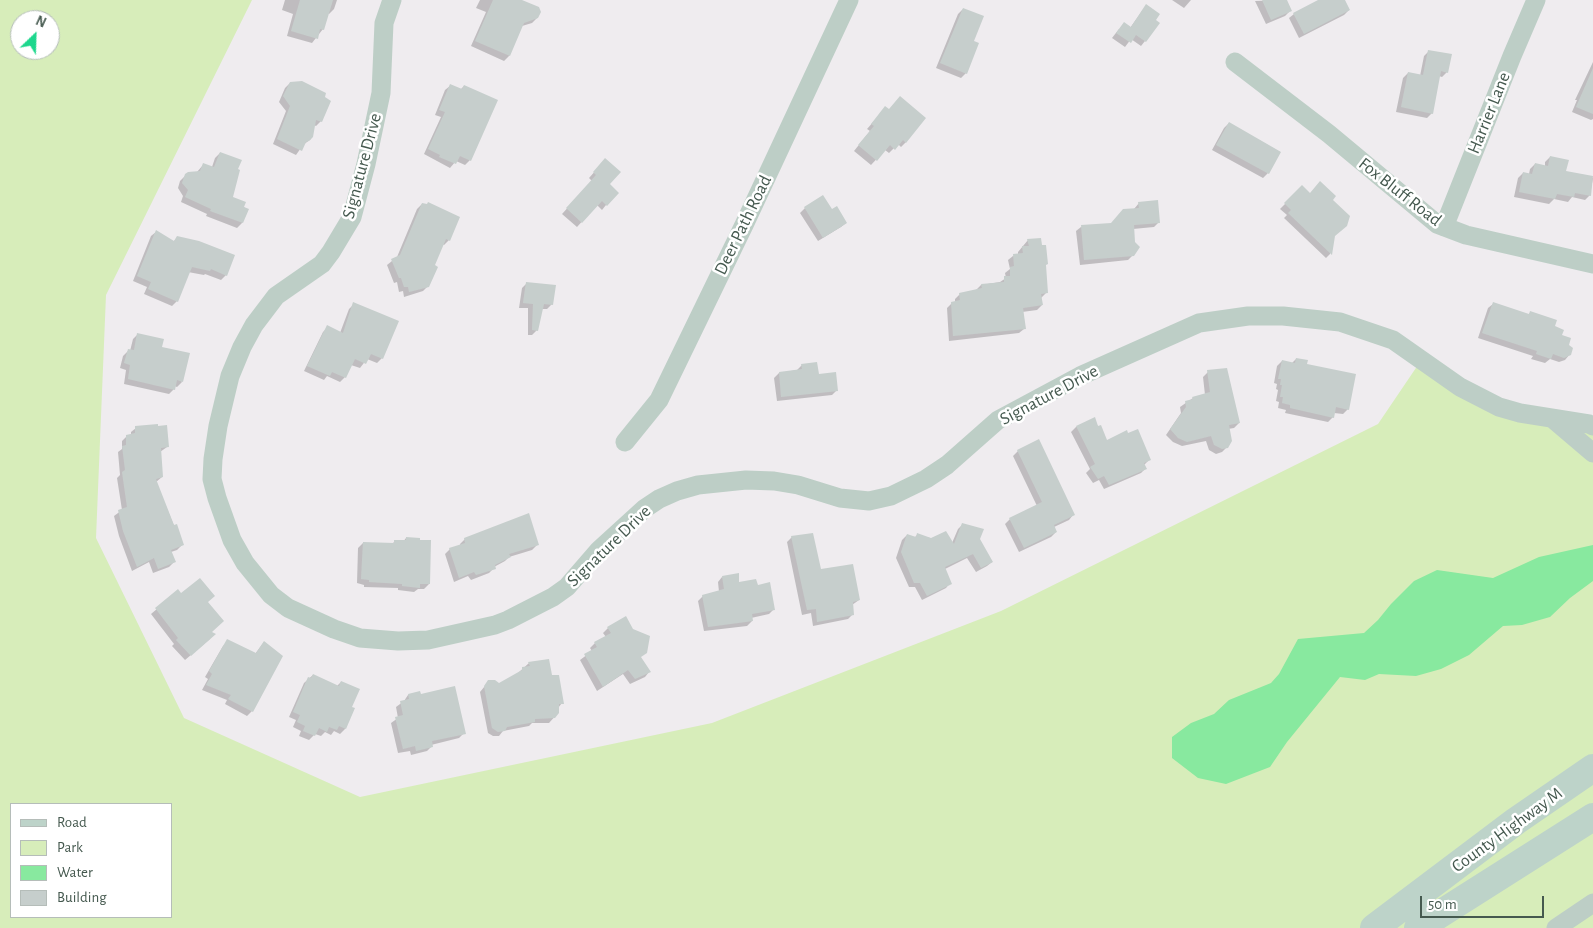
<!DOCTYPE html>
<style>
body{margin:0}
#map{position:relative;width:1593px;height:928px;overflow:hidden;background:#efecef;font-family:"Alegreya Sans",sans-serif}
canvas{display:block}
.legend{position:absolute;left:10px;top:803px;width:162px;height:115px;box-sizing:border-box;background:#fff;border:1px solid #b5bdb9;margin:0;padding:6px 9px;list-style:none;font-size:15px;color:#45594f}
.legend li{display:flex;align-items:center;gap:10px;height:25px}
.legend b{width:25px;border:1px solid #b5bdb9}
.north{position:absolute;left:10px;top:10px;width:50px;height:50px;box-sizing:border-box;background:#fff;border:1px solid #b5bdb9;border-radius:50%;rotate:24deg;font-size:14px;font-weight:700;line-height:20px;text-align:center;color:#45594f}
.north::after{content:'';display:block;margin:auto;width:18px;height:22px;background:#1dd78d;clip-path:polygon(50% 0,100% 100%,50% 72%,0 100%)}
.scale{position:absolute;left:1420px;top:896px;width:124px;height:22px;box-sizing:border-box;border:2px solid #45594f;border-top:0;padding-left:6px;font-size:15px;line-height:18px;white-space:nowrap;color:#45594f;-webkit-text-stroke:4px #fff;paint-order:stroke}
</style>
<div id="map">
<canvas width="1593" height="928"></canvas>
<ul class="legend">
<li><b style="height:6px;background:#bdd3c9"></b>Road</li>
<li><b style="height:14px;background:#d7edba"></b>Park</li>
<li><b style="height:14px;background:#88e99f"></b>Water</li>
<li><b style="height:14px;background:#c6cecc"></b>Building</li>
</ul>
<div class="north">N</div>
<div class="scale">50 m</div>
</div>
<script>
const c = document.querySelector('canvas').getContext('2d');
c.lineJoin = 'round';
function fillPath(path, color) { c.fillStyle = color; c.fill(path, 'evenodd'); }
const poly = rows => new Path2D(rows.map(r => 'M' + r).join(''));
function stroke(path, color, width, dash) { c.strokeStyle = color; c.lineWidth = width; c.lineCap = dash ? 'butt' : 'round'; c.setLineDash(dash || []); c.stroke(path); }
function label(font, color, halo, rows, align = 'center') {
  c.font = font + ' "Alegreya Sans",sans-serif'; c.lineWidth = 5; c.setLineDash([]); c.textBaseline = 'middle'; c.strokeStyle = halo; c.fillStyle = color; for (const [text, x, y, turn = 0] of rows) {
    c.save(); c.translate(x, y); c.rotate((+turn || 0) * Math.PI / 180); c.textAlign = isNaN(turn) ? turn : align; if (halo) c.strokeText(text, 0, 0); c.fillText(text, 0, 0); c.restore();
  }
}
const green = poly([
 [0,0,252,0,106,295,96,538,184,718,360,797,712,723,1001,611,1378,424,1422,359,1460,387,1593,426,1593,928,0,928],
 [20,20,50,20,50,50,20,50],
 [11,804,171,804,171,917,11,917]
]);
const water = poly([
 [1593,545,1593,581,1570,598,1550,617,1522,625,1503,626,1469,655,1441,669,1416,676,1379,674,1365,680,1340,677,1287,742,1270,767,1226,784,1198,778,1172,758,1172,737,1191,723,1214,714,1229,700,1271,683,1279,674,1298,639,1364,633,1378,620,1391,604,1414,581,1437,570,1493,578,1539,557]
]);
const shadow = poly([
 [285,0,337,0,334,9,329,14,328,14,323,29,312,43,287,36,293,14,282,10],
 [480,0,520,0,537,18,532,23,522,26,509,56,504,61,471,46,486,12,476,8],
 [1172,0,1191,0,1184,8],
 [1285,0,1290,11,1285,16,1266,24,1255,1],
 [1321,0,1344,0,1349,10,1344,15,1299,38,1289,18,1294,14],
 [963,9,972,42,966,73,961,78,936,68,958,14],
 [1142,11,1145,41,1141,46,1131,39,1125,47,1112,38,1119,29,1130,28],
 [1429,51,1447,72,1442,77,1439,76,1432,113,1427,118,1396,112,1403,78,1408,73,1420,76,1424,56],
 [1593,62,1593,119,1591,120,1572,112,1577,100,1575,100],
 [290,83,321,121,316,126,314,125,311,139,303,145,296,155,273,144,286,111,279,102,285,88],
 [450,86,460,90,464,86,470,160,465,165,456,161,450,168,424,154,441,117,435,115,445,90],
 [889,110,906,142,901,147,898,144,889,153,885,150,871,165,854,151,870,131,867,129,881,113],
 [1229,123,1280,152,1268,173,1263,178,1212,150,1224,128],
 [220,153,236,170,231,198,248,210,242,223,237,228,206,216,207,214,181,202,183,196,178,188,180,181,188,173,197,172,203,165,212,167,215,158],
 [1550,157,1565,172,1593,178,1590,195,1585,200,1572,197,1568,202,1554,199,1549,204,1514,197,1518,178,1523,173,1529,174,1530,169,1535,164,1545,166,1545,162],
 [605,160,608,184,606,205,602,210,597,205,577,227,562,214,592,181,589,178],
 [1302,187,1309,194,1331,200,1333,236,1330,254,1326,258,1284,218,1287,215,1280,209],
 [1139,203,1159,222,1154,227,1133,229,1133,255,1128,260,1080,265,1076,231,1081,227,1111,224,1134,209],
 [422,204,449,240,444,245,442,244,433,266,428,286,423,291,404,297,403,291,399,292,397,282,394,283,387,265,397,257,417,209],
 [805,208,831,211,846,223,841,227,818,241,800,213],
 [156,232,173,242,177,238,226,275,221,280,205,274,204,275,188,272,177,301,172,306,144,294,147,287,133,281,151,236],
 [1028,240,1044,266,1046,293,1041,298,1042,305,1037,310,1022,312,1024,329,1019,333,949,341,947,308,952,303,955,302,955,299,960,294,976,290,981,285,1000,282,1006,278,1005,273,1010,269,1008,260,1013,256,1018,255,1018,252],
 [527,283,552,304,547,309,542,309,537,330,532,335,528,335,528,308,519,308,522,288],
 [354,304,382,358,377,363,367,359,360,368,351,365,345,377,340,382,327,376,324,380,304,371,323,332,328,327,340,333,349,309],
 [1493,304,1528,315,1530,313,1553,327,1567,345,1570,354,1565,360,1559,362,1550,359,1545,363,1531,359,1533,356,1478,338,1488,308],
 [138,334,160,348,182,382,177,387,174,386,174,389,169,394,124,384,126,370,120,368,123,356,128,351,130,351,133,339],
 [1296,359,1306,365,1348,409,1343,414,1334,413,1333,417,1328,422,1285,413,1286,410,1278,408,1279,402,1276,401,1278,390,1276,389,1277,384,1274,383,1277,366,1282,361,1292,363],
 [802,365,837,390,832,395,777,401,774,378,779,373,797,370],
 [1208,372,1239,423,1234,428,1228,429,1227,447,1222,452,1216,454,1209,450,1206,441,1182,446,1173,442,1166,435,1181,413,1180,407,1193,398,1205,395,1203,377],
 [1094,419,1106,442,1149,460,1144,465,1146,468,1141,473,1104,489,1099,480,1093,483,1086,473,1090,469,1071,432,1076,427],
 [136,428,167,447,160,452,162,477,156,482,182,545,177,550,171,552,174,562,169,567,153,573,149,562,132,571,119,536,114,516,122,510,117,478,120,475,118,452,122,449,122,441,127,436,131,435,131,432],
 [1018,451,1073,515,1069,520,1054,527,1056,532,1051,537,1019,552,1005,524,1010,519,1037,506,1013,456],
 [963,524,979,539,992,562,987,566,976,572,967,558,945,569,950,583,946,588,922,600,915,587,909,587,896,558,902,540,907,535,914,538,917,535,952,543,958,529],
 [792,537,820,570,859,600,852,605,853,614,848,619,813,626,811,613,802,615,787,542],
 [406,538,429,584,424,589,418,589,414,592,398,590,398,588,364,587,364,585,357,583,358,548,363,543,392,544,395,541,403,542],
 [465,539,537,545,532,550,509,557,505,561,494,567,494,568,489,573,471,580,468,576,454,582,445,554,450,549,460,546,460,544],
 [722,577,738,583,757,586,774,609,769,614,751,618,752,621,747,626,704,631,698,601,703,596,719,592,718,582],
 [178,591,181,595,207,602,210,633,210,639,185,660,172,646,174,644,151,614],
 [625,618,640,657,649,672,645,677,630,684,623,674,597,691,580,660,592,651,590,648,595,643,606,637,603,633,608,628],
 [228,641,255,654,264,642,252,711,247,716,225,704,227,700,202,690,208,679,205,677,223,646],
 [529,663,551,677,562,703,558,708,558,713,549,723,532,723,529,726,503,731,499,736,493,736,488,733,480,692,489,681,499,684,518,673],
 [313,675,337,686,341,682,351,708,354,709,345,729,340,734,334,731,331,735,325,732,321,736,315,734,309,740,299,736,301,731,293,727,296,720,289,717,304,683],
 [419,692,420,695,464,733,459,738,431,745,432,746,427,751,411,755,410,751,398,753,391,723,398,718,396,707,404,701,408,695]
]);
const building = poly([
 [300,0,333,0,324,30,320,29,318,39,291,31],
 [493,0,522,0,539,7,541,12,538,18,524,23,510,56,475,41],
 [1262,0,1287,0,1292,11,1271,20],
 [1318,0,1345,0,1350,10,1304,34,1293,13],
 [1146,4,1160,14,1156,20,1160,23,1146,42,1136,35,1131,43,1116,33,1124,22,1131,27],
 [963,8,984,16,974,41,979,43,967,74,940,63],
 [1428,50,1452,54,1448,73,1441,71,1433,114,1401,107,1408,72,1423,75],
 [1593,68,1593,114,1576,107],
 [302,81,326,93,325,97,331,101,322,122,316,120,313,137,309,141,306,142,302,151,277,139,290,106,283,96,290,82],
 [450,84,462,89,464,85,498,100,471,161,460,156,456,164,439,157,440,155,428,149,445,112,439,110],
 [900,96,926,118,906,143,903,140,895,150,890,145,877,161,858,145,874,126,871,124,885,106,889,109],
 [1229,122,1281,152,1269,174,1216,145],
 [220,152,242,160,238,169,240,170,233,197,246,202,244,207,249,209,243,223,210,211,211,209,185,197,188,190,182,183,185,174,188,172,200,171,203,163,214,167],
 [1550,156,1569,160,1566,171,1593,176,1591,196,1575,193,1574,197,1557,194,1555,199,1519,192,1523,172,1532,174,1535,163,1548,166],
 [605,158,621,172,610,184,619,193,607,206,602,201,582,223,566,208,596,175,593,172],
 [1320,181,1336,196,1333,200,1350,216,1347,226,1335,236,1332,255,1288,213,1291,210,1284,203,1302,185,1310,193],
 [823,195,832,209,837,206,847,223,823,238,804,207],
 [1158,200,1160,223,1134,225,1135,242,1140,247,1134,256,1084,260,1081,225,1111,223,1123,209,1139,208,1138,202],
 [428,202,460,217,450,241,446,239,435,265,438,267,429,287,409,292,408,287,404,287,401,278,399,278,391,259,400,255,422,203,427,204],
 [156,230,174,241,177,236,199,241,235,255,227,276,211,269,210,271,192,267,178,302,148,289,151,282,137,276],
 [1041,238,1042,245,1046,245,1048,264,1046,265,1048,293,1041,294,1043,305,1023,308,1026,329,953,336,951,302,960,300,959,293,982,288,981,284,1004,282,1004,276,1010,276,1010,267,1014,266,1013,254,1023,253,1022,246,1029,246,1027,239],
 [526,282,556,285,553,305,544,304,538,331,532,330,533,304,523,303],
 [353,302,399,321,383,359,371,354,366,364,355,359,346,378,332,372,330,376,307,366,327,325,343,333],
 [1493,302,1529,314,1530,311,1557,320,1555,326,1564,330,1562,335,1571,338,1569,345,1573,348,1571,355,1564,358,1553,354,1551,359,1536,354,1537,351,1482,333],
 [137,333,164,339,162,347,190,353,183,382,177,380,175,390,128,379,130,365,124,363,128,349,134,350],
 [1296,358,1308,360,1307,364,1356,374,1349,410,1336,407,1334,418,1290,408,1290,405,1282,403,1283,397,1280,397,1282,385,1280,385,1281,379,1278,379,1282,360,1295,363],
 [817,362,819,374,836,372,838,391,781,397,779,372,802,369,801,364],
 [1227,368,1240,423,1229,425,1232,441,1228,448,1222,449,1214,445,1211,436,1187,442,1178,438,1170,429,1186,407,1185,401,1193,399,1192,397,1210,392,1207,370],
 [1095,417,1098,426,1101,425,1107,440,1127,430,1128,433,1138,429,1151,460,1144,463,1147,469,1109,485,1104,476,1098,479,1090,467,1095,464,1076,426],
 [158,424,158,426,167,425,169,447,161,448,163,477,156,479,174,525,177,524,184,545,171,550,176,562,158,569,154,558,137,567,123,531,118,510,127,507,122,472,125,470,122,446,126,445,126,435,135,433,135,426],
 [1039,439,1075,515,1054,525,1057,532,1024,548,1009,518,1042,502,1017,450],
 [529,513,539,545,509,554,511,557,495,565,496,569,476,575,474,572,459,578,449,548,465,543,464,538],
 [962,523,984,529,980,539,993,562,981,568,973,554,945,567,952,584,927,596,920,583,914,583,901,552,907,534,916,537,917,533,931,538,946,531,954,544],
 [813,533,821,569,853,564,860,600,853,602,854,615,817,622,816,609,807,610,791,536],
 [406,537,420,538,420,540,431,540,430,584,420,584,420,588,402,586,402,584,369,582,369,580,361,579,363,542,394,543,394,540,406,540],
 [739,573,739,582,756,579,758,585,770,582,775,610,752,614,753,621,708,627,702,595,724,589,722,576],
 [200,578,215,596,208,602,224,621,212,632,216,634,191,656,176,640,178,638,155,608,178,589,181,593],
 [626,616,633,629,650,636,647,653,641,657,651,672,635,679,628,670,603,687,584,654,597,647,594,642,611,633,607,627],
 [227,639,256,653,264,641,283,656,253,712,228,699,231,695,206,685,212,674,209,671],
 [549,659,552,675,559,675,564,704,559,704,559,713,555,718,535,719,535,722,507,727,505,731,498,732,492,728,484,686,488,680,495,680,499,683,522,670,522,667,530,666,528,662],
 [313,674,339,686,341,681,360,689,352,707,355,708,346,729,339,726,337,730,329,727,327,732,319,728,315,736,303,731,305,726,297,722,300,715,293,712,308,677,311,678],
 [455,686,466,734,432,741,433,747,416,751,415,746,403,749,395,717,403,715,400,701,409,699,408,694,420,691,421,694]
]);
const minor = poly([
 [392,0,384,23,381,93,366,164,352,217,331,252,322,264,276,296,254,325,242,347,230,376,218,426,213,459,212,479,217,498,232,540,245,563,271,595,288,608,334,629,360,638,398,641,428,640,495,625,508,620,553,597,567,587,599,550,644,509,659,499,677,491,698,485,746,480,774,481,798,485,840,498,869,501,891,496,926,479,947,465,998,420,1080,376,1199,323,1248,316,1283,316,1340,322,1393,340,1460,387,1499,407,1520,413,1589,424,1593,426],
 [1235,62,1329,134,1437,224,1466,235,1593,264],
 [1444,227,1512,56,1536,0],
 [1553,419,1593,453],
 [625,442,659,400,744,225,849,0],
 [1556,928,1593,903]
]);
const secondary = poly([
 [1374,928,1516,821,1593,768],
 [1418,928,1593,817]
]);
const streetNames = [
 ["Harrier Lane",1489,113,-68],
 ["Signature Drive",362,166,-75],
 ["Fox Bluff Road",1400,192,38],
 ["Deer Path Road",743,225,-64],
 ["Signature Drive",1049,395,-28],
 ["Signature Drive",609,546,-44],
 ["County Highway M",1507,830,-36]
];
fillPath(green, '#d7edba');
fillPath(water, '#88e99f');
fillPath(shadow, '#0003');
fillPath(building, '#c6cecc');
stroke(minor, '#bdcec6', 19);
stroke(secondary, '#bdd3c9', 28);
label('18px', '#45594f', '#fff', streetNames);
</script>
